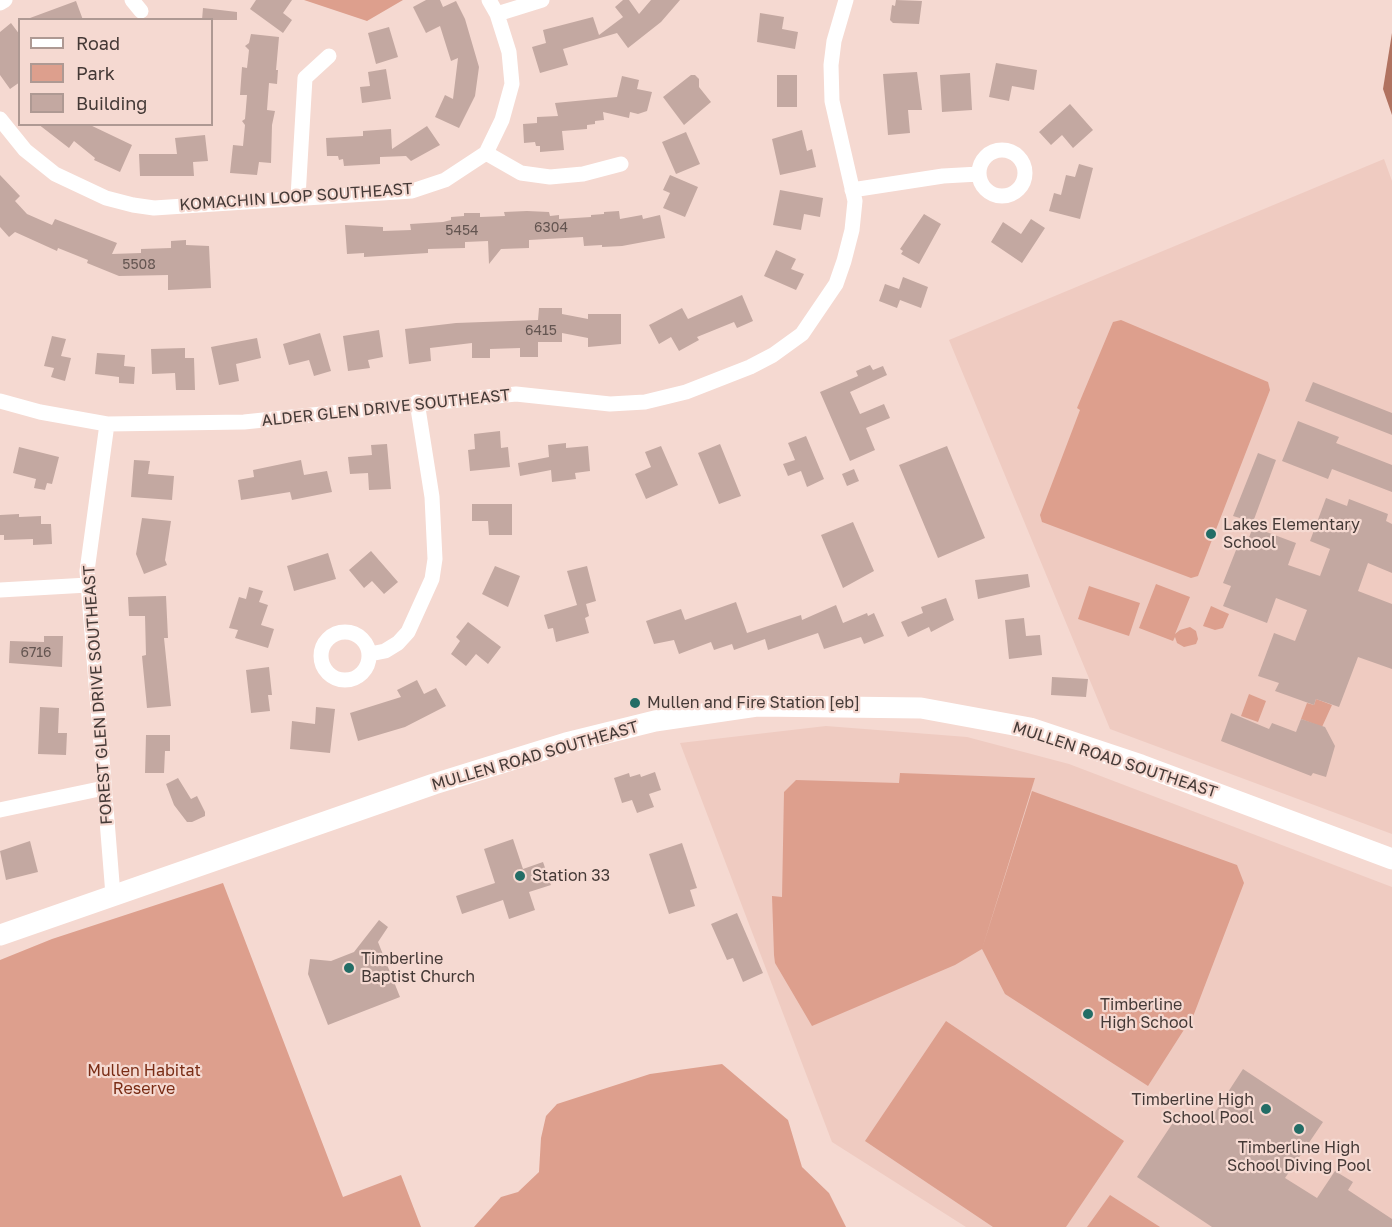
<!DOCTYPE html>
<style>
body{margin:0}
#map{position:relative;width:1392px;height:1227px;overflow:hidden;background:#f5d9d1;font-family:"Golos Text",sans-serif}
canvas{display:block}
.legend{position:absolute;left:18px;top:18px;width:195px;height:108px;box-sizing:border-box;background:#f5d9d1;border:2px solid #ae9993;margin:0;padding:8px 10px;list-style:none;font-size:18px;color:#443936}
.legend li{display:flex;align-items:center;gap:12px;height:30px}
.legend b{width:30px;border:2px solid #ae9993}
</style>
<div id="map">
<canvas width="1392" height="1227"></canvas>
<ul class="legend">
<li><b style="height:8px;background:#fff"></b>Road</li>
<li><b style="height:16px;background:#dd9f8d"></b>Park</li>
<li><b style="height:16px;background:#c3a8a1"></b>Building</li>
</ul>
</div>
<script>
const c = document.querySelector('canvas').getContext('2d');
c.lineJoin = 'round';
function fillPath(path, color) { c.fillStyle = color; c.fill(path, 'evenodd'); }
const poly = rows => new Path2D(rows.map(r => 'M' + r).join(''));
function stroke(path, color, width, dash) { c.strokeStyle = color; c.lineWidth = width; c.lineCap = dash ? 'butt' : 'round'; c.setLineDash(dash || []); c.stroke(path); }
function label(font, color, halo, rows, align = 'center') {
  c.font = font + ' "Golos Text",sans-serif'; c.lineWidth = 4.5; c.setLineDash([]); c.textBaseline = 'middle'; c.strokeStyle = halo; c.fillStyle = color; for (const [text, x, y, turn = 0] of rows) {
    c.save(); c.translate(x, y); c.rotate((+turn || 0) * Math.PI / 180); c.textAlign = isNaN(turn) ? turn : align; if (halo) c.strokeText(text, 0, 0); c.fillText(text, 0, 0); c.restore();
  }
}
const built = poly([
 [1384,159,1392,181,1392,834,1110,729,949,340],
 [826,726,967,737,1069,764,1392,887,1392,1227,966,1227,832,1142,680,743]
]);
const green = poly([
 [304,0,403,0,367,21],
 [1121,320,1268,382,1270,390,1198,576,1191,578,1042,522,1040,515,1080,410,1077,408,1113,322],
 [1156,584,1190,597,1175,634,1180,630,1190,627,1196,631,1198,639,1196,644,1184,647,1177,643,1175,637,1173,641,1139,628],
 [1089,586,1140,603,1129,636,1078,619],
 [1211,606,1229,614,1223,628,1215,630,1203,626],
 [1249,694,1266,701,1258,722,1241,716],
 [1316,699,1332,705,1322,727,1301,719,1307,703,1314,705],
 [900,773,1035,778,982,949,955,965,812,1026,775,963,774,955,772,896,782,897,784,792,796,780,899,783],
 [1032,791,1237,865,1244,883,1194,1014,1148,1086,1005,994,982,949],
 [223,883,343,1197,401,1175,421,1227,0,1227,0,960,52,939],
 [946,1021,1124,1141,1066,1227,993,1227,865,1141],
 [722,1064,788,1120,802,1167,829,1193,846,1227,474,1227,501,1197,518,1192,539,1172,541,1138,546,1116,557,1104,650,1074],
 [1110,1195,1160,1227,1087,1227]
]);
const water = poly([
 [1392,33,1392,115,1383,89]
]);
const building = poly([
 [256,0,292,0,283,13,292,20,283,33,250,9],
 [426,0,440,0,443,7,456,1,465,19,479,67,475,96,459,128,435,117,445,95,453,99,458,58,451,61,440,26,426,33,413,7],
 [623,0,629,0,639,14,651,0,680,0,661,22,628,48,617,33,563,49,568,65,540,73,532,47,546,43,543,30,593,17,599,35,623,17,615,7],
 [896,0,922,1,919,24,893,23,890,20,892,5,895,6],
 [76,1,83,20,30,20,30,18],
 [203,8,237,12,237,20,202,20],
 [760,13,784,17,782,29,798,32,795,49,757,42],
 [11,23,20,35,20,82,10,89,0,75,0,32],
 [389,27,398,57,376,64,368,33],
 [251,34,279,37,276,70,278,70,277,84,269,83,267,110,275,111,272,125,271,163,259,162,257,175,230,173,233,145,243,146,245,125,242,121,245,119,247,95,240,95,242,67,247,68,249,50,245,46,249,43],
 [996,63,1037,70,1034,90,1012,86,1009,101,989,97],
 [386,69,391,99,362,103,360,87,370,86,368,72],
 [917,72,922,110,908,110,910,133,888,135,883,74],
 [970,73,972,110,942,112,940,75],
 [691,75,695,75,699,79,699,87,711,102,684,125,663,97],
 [777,75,797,75,797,107,777,107],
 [622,76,639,80,637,89,652,92,647,111,638,114,630,112,629,118,603,112,604,120,595,121,595,124,587,125,587,129,562,131,564,150,540,152,540,146,536,146,535,142,524,143,523,124,537,123,537,117,558,116,555,103,617,97],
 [1070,104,1093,130,1073,148,1062,135,1051,145,1039,132],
 [38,124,88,124,132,145,120,172,94,160,95,158,74,141,69,148],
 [427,126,440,145,411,161,406,156,380,157,380,164,344,166,343,159,339,160,338,156,327,156,326,138,363,136,363,131,391,129,392,149],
 [802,130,807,151,812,149,816,167,780,175,772,139],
 [686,132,700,164,676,174,662,142],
 [205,135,208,161,193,162,194,176,140,176,139,154,177,154,175,138],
 [1079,164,1093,168,1080,219,1049,211,1054,193,1061,195,1066,175,1075,177],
 [0,175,20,196,15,201,27,214,52,225,55,219,117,243,112,254,141,253,141,249,171,248,171,241,186,240,186,245,209,246,211,288,168,290,168,275,119,276,87,263,88,260,58,248,57,251,15,232,9,237,0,227],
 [670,175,698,187,685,217,663,208,670,193,663,190],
 [780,190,823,198,820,217,804,214,801,230,773,225],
 [527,211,549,212,550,216,559,215,559,219,591,217,591,215,604,214,604,212,619,211,620,219,642,215,643,219,660,215,665,238,622,246,602,247,602,245,584,246,583,237,529,240,529,248,501,249,489,264,488,241,465,242,465,248,428,249,428,253,364,257,364,253,347,254,345,225,383,227,383,231,411,230,410,224,443,222,451,220,451,217,464,216,464,213,480,213,480,217,505,216,504,212],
 [924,214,941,224,919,264,901,254,903,251,900,249],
 [1031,219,1045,228,1022,263,991,242,1003,222,1021,234],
 [776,250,796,259,791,269,804,274,796,290,764,276],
 [903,277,928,287,921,308,900,300,897,308,879,301,885,284,899,289],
 [742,295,753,321,737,328,734,322,697,337,699,340,679,351,671,337,659,344,649,325,682,308,688,319],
 [539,308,562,308,562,314,588,319,588,314,621,314,621,344,588,347,588,338,562,333,562,342,538,342,538,357,520,357,520,348,490,349,490,358,472,358,472,343,430,348,431,361,409,364,405,329,456,323,538,320],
 [379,330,383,357,368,360,370,368,348,371,343,336],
 [320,333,331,371,314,376,309,360,289,365,283,344],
 [52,336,66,339,61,356,71,358,65,381,51,377,54,368,44,366],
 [257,338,261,358,236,364,239,381,219,385,211,347],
 [185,348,185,358,194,358,195,390,176,390,175,373,152,374,151,349],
 [97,353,125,355,124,366,135,367,134,384,119,383,119,377,95,374],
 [870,365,873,370,883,366,887,375,850,392,860,414,884,404,890,418,866,428,875,450,850,461,820,392,858,376,856,371],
 [1313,382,1392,413,1392,435,1305,401],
 [1298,421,1339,437,1336,443,1392,465,1392,492,1332,469,1328,479,1282,461],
 [500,431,501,448,508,447,510,467,470,471,468,450,475,449,474,434],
 [806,436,824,479,807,487,801,471,788,476,783,464,795,460,788,443],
 [566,443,566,448,588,446,590,471,575,473,576,479,552,482,551,470,520,476,518,463,549,457,548,445],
 [387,444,391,489,369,490,368,473,350,474,348,457,372,455,371,445],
 [720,444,741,496,719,504,698,453],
 [661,446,678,485,646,499,635,474,651,467,645,452],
 [947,446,985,538,938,558,899,465],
 [19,447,59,457,52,484,47,483,45,490,34,488,36,479,13,473],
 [1258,453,1276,460,1253,522,1233,516],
 [134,460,150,461,148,474,174,476,172,500,131,497],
 [301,460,304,475,327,471,332,492,292,500,290,492,241,500,238,480,254,477,253,470],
 [854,469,859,481,847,486,842,474],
 [1326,498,1347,506,1349,499,1388,514,1386,521,1392,524,1392,573,1368,563,1358,591,1392,604,1392,669,1358,657,1339,707,1316,699,1314,705,1275,691,1279,683,1258,676,1274,633,1295,641,1307,610,1276,598,1267,623,1223,606,1231,586,1223,583,1238,545,1245,548,1253,527,1296,543,1288,565,1320,576,1330,549,1310,541],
 [472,504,512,504,512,535,489,535,488,521,472,521],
 [19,514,19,517,41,516,41,524,51,524,52,544,33,545,33,539,4,540,4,535,0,535,0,515],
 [142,518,171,521,165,560,167,565,144,574,136,554],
 [853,522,874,571,843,588,821,535],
 [371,551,398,582,384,594,372,581,364,588,349,570],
 [328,553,336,579,294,591,287,566],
 [495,566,520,576,508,607,482,594],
 [587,566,596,601,586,604,589,616,585,618,589,633,556,642,553,628,548,629,544,615,577,605,567,571],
 [1028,574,1030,587,978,599,975,580],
 [249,587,263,591,259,602,268,605,261,625,274,629,268,648,235,638,238,630,229,628,239,597,246,599],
 [166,596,168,638,164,638,171,706,147,708,142,656,146,655,145,616,129,616,128,597],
 [946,598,954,620,931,632,929,627,908,637,901,622,923,613,921,607],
 [736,602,747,633,801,615,802,620,836,605,843,623,867,613,868,616,874,613,884,636,864,644,861,637,824,649,818,633,768,650,765,639,734,650,732,644,714,650,711,642,679,654,674,640,654,644,646,621,681,609,685,620],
 [1024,618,1026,636,1040,635,1042,655,1009,659,1005,620],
 [468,622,501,647,488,664,476,654,466,666,451,654,460,641,456,637],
 [44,636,63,636,62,667,9,663,10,641,44,642],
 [269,667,272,695,268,695,270,711,251,713,246,670],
 [1052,677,1088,679,1086,697,1051,695],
 [417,680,424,694,436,688,446,706,405,727,358,741,350,713,401,697,397,690],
 [40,707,59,708,58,733,67,733,66,755,38,754],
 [316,707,335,709,330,753,290,749,292,721,315,724],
 [1231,713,1269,729,1272,723,1296,732,1301,719,1325,727,1335,746,1326,777,1313,773,1311,776,1221,741],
 [146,735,170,735,170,751,165,751,164,773,145,773],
 [655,772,661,790,649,794,654,807,637,813,632,800,622,803,614,778,629,773,630,777,640,774,641,777],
 [178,778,191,799,197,796,205,812,205,816,192,822,187,822,174,805,166,784],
 [513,839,523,869,543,862,551,885,529,892,535,910,509,919,503,900,462,914,456,896,495,883,484,849],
 [30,841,38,872,6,880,0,851],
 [682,843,697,888,690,890,695,906,669,914,649,854],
 [737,913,763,973,743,982,733,958,727,960,711,924],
 [379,920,388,927,378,942,400,997,328,1025,308,974,310,959,331,961,354,952],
 [1243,1069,1323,1122,1285,1178,1317,1198,1335,1171,1353,1182,1348,1190,1392,1219,1392,1227,1212,1227,1137,1177,1182,1109,1206,1126]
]);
const street = poly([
 [132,0,141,11],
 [0,3,5,0],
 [497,14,542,0],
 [0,119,25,150,55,174,106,198,133,205,154,208,412,191,445,180,486,153,502,120,512,84,509,52,497,14,489,0],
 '979 173a23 23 0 1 1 46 0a23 23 0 1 1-46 0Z',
 [486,153,521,173,550,177,583,174,621,164],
 [852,190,943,176,979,174],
 [298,197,305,78,329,56],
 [0,401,40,412,107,424,244,422,516,394,610,404,645,402,686,392,750,367,773,355,802,334,836,284,844,261,852,230,855,201,832,101,831,65,834,41,846,0],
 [107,424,87,571,113,895],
 [0,590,88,585],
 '321 656a24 24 0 1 1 48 0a24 24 0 1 1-48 0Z',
 [370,654,385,651,398,643,408,632,432,579,435,559,432,497,417,402],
 [0,810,104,788]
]);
const secondary = poly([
 [0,935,434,784,566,743,655,721,757,706,921,708,1030,728,1141,765,1392,859]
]);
const markers = [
 [1211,534,6,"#236d66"],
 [635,703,6,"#236d66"],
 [520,876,6,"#236d66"],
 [349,968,6,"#236d66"],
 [1088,1014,6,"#236d66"],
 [1266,1109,6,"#236d66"],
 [1299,1129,6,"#236d66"]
];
const numberNames = [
 ["6304",551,228],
 ["5454",462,231],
 ["5508",139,265],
 ["6415",541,331],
 ["6716",36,653]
];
const streetNames = [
 ["KOMACHIN LOOP SOUTHEAST",296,197,-4],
 ["ALDER GLEN DRIVE SOUTHEAST",386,408,-6],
 ["FOREST GLEN DRIVE SOUTHEAST",98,695,-94],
 ["MULLEN ROAD SOUTHEAST",535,756,-16],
 ["MULLEN ROAD SOUTHEAST",1115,760,18]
];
const poiNames = [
 ["Lakes Elementary",1223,525],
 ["School",1223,543],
 ["Mullen and Fire Station [eb]",647,703],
 ["Station 33",532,876],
 ["Timberline",361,959],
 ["Baptist Church",361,977],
 ["Timberline",1100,1005],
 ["High School",1100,1023],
 ["Timberline High",1254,1100,"right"],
 ["School Pool",1254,1118,"right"],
 ["Timberline High",1299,1148,"center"],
 ["School Diving Pool",1299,1166,"center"]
];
const parkNames = [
 ["Mullen Habitat",144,1071],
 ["Reserve",144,1089]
];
fillPath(built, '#efcbc1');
fillPath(green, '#dd9f8d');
fillPath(water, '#b07260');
fillPath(building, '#c3a8a1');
stroke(street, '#fff', 15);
stroke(secondary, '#fff', 21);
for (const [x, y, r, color] of markers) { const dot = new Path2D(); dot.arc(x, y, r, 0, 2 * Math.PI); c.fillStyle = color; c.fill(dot); stroke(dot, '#f5d9d1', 2); }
label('14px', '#645551', null, numberNames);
label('16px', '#443936', '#f5d9d1', streetNames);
label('16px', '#443936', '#f5d9d1', poiNames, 'left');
label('16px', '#792c15', '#f5d9d1', parkNames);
</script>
